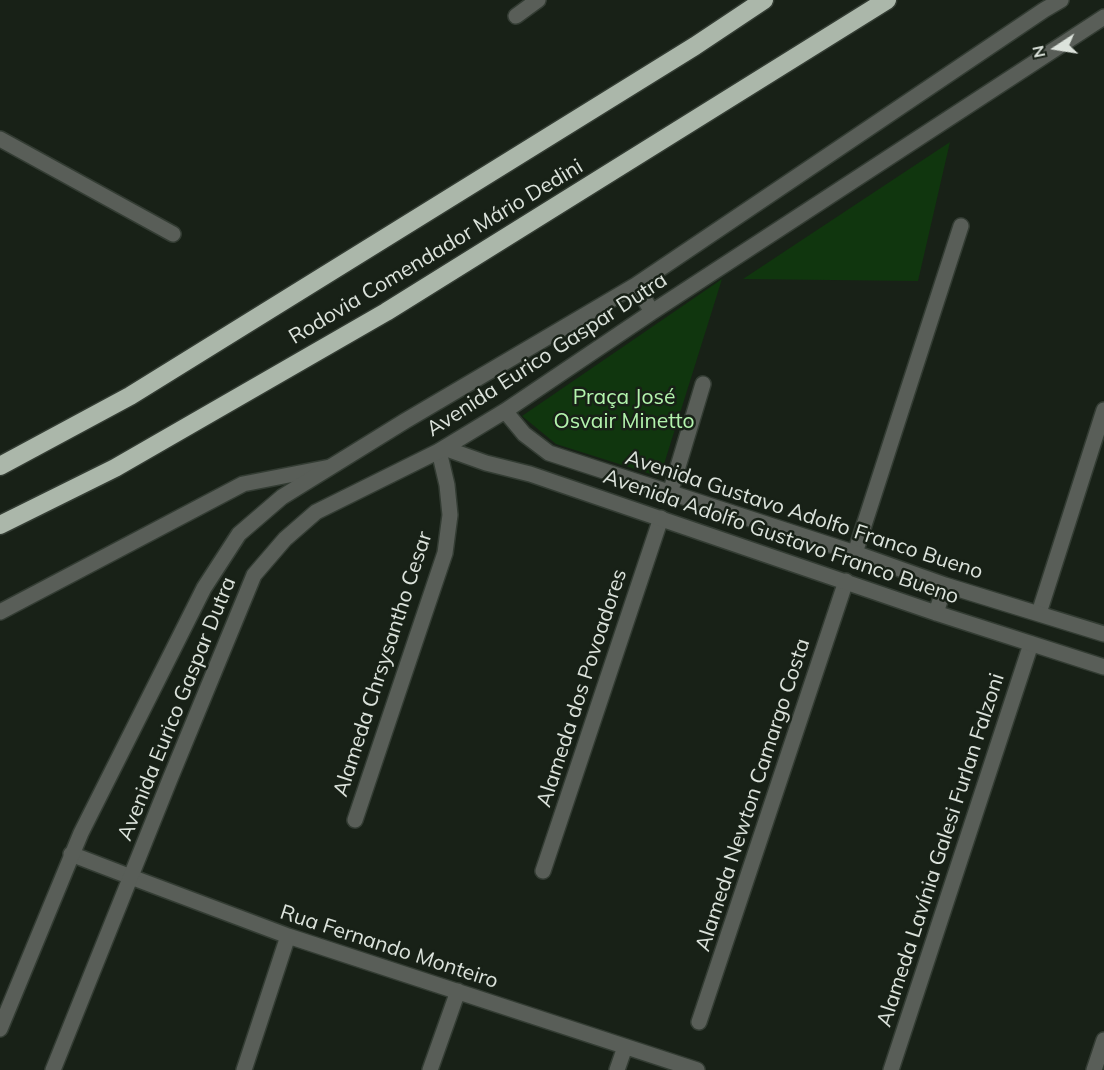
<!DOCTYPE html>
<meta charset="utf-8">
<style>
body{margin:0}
#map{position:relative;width:1104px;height:1070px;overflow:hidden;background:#182117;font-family:Mulish,sans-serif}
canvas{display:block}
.north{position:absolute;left:1026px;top:18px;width:60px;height:60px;-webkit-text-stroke:4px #182117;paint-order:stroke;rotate:258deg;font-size:16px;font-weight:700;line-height:24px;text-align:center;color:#dce3dc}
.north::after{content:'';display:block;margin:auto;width:21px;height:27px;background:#dce3dc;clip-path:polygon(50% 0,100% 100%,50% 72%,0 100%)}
</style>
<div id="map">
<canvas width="1104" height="1070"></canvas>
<div class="north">N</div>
</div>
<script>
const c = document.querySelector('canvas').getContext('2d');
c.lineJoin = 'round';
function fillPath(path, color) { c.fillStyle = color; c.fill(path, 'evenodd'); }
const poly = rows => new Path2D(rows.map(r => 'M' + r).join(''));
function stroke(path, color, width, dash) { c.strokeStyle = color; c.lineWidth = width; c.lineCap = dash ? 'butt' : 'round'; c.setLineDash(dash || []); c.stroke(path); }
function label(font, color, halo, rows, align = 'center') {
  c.font = font + ' Mulish,sans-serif'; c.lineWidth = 5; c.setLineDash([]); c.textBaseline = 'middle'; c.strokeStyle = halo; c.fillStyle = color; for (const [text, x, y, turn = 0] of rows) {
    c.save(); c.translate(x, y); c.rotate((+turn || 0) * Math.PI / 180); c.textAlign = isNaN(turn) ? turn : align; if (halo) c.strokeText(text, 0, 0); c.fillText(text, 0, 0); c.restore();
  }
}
const green = poly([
 [950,142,918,281,743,279],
 [722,279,660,477,556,444,522,416]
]);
const minor = poly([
 [516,16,538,0],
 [0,139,173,234],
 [670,493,703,384],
 [855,553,961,226],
 [0,612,243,484,330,467],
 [1039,613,1104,410],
 [355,820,445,553,450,515,447,485,439,451],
 [71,854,131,877,288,936,697,1070],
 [543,871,661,518],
 [699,1022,846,581],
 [244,1070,288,936],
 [430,1070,458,991],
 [617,1070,625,1047],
 [891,1070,1031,644],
 [1094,1070,1104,1040]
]);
const tertiary = poly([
 [636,285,652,312],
 [505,411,524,434,549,453,855,553,945,585,1104,634],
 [444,448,486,463,530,474,936,613,1104,667],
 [936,613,945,585],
 [0,1029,81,833,204,588,239,534,282,497,405,421,636,285,1044,10,1061,0],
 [53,1070,170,779,254,575,285,539,316,512,439,451,505,411,652,312,1104,17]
]);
const motorway = poly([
 [0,466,130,396,695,46,764,0],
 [0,525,115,468,386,312,887,0]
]);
const streetNames = [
 ["Rodovia Comendador Mário Dedini",436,252,-31],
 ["Avenida Eurico Gaspar Dutra",547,355,-33],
 ["Avenida Gustavo Adolfo Franco Bueno",804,515,18],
 ["Avenida Adolfo Gustavo Franco Bueno",781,537,19],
 ["Alameda Chrsysantho Cesar",383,664,-72],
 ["Alameda dos Povoadores",582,688,-72],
 ["Avenida Eurico Gaspar Dutra",177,709,-68],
 ["Alameda Newton Camargo Costa",753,795,-72],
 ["Alameda Lavínia Galesi Furlan Falzoni",941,850,-72],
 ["Rua Fernando Monteiro",389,947,18]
];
const parkNames = [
 ["Praça José",624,398],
 ["Osvair Minetto",624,422]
];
fillPath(green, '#10360e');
stroke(minor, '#333c33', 18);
stroke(tertiary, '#333c33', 18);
stroke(motorway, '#333c33', 21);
stroke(minor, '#595e58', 15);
stroke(tertiary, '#595e58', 15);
stroke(motorway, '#abb7aa', 18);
label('21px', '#dce3dc', '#182117', streetNames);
label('21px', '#b3f3ad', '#182117', parkNames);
</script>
